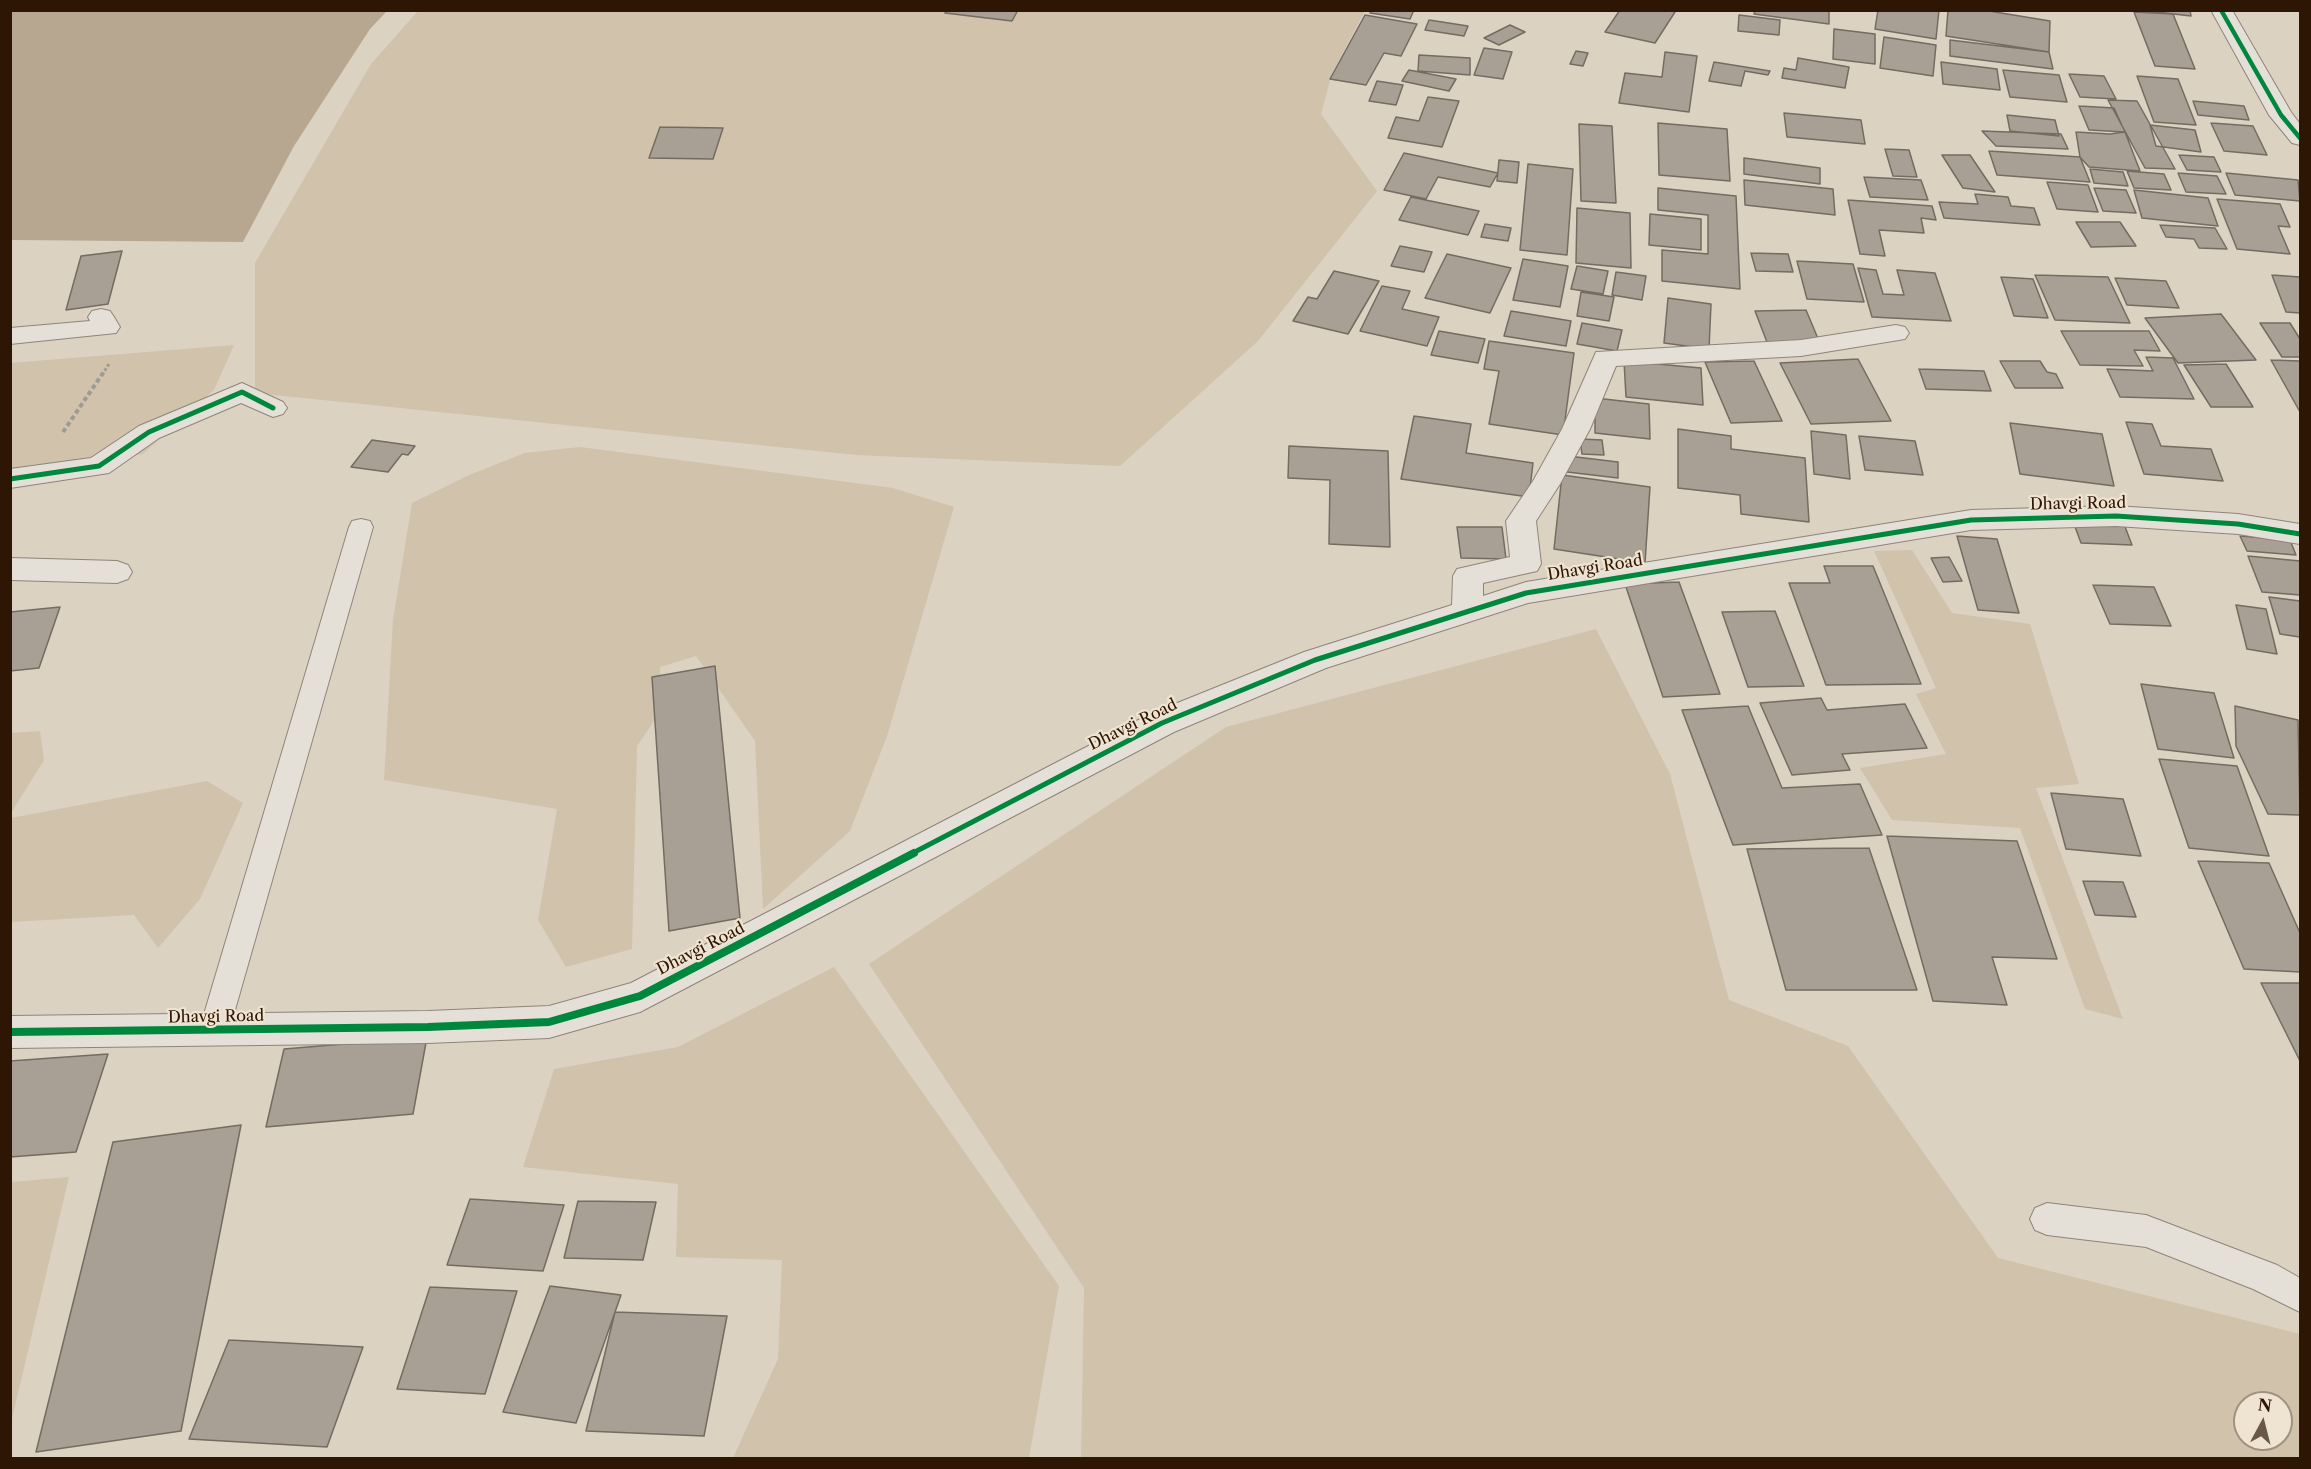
<!DOCTYPE html>
<style>
body{margin:0}
#map{position:relative;width:2311px;height:1469px;overflow:hidden;background:#dcd2c2;font-family:"Libre Caslon Text",serif}
canvas{display:block}
.frame{position:absolute;inset:0;border:12px solid #2d1603;pointer-events:none}
.north{position:absolute;left:2233px;top:1391px;width:60px;height:60px;box-sizing:border-box;background:#efe4d1;border:2px solid #a1927f;border-radius:50%;rotate:7deg;font-size:16px;font-weight:700;line-height:24px;text-align:center;color:#2d1603}
.north::after{content:'';display:block;margin:auto;width:21px;height:27px;background:#6a5846;clip-path:polygon(50% 0,100% 100%,50% 72%,0 100%)}
</style>
<div id="map">
<canvas width="2311" height="1469"></canvas>
<div class="frame"></div>
<div class="north">N</div>
</div>
<script>
const c = document.querySelector('canvas').getContext('2d');
c.lineJoin = 'round';
function fillPath(path, color) { c.fillStyle = color; c.fill(path, 'evenodd'); }
const poly = rows => new Path2D(rows.map(r => 'M' + r).join(''));
function stroke(path, color, width, dash) { c.strokeStyle = color; c.lineWidth = width; c.lineCap = dash ? 'butt' : 'round'; c.setLineDash(dash || []); c.stroke(path); }
function label(font, color, halo, rows, align = 'center') {
  c.font = font + ' "Libre Caslon Text",serif'; c.lineWidth = 4.5; c.setLineDash([]); c.textBaseline = 'middle'; c.strokeStyle = halo; c.fillStyle = color; for (const [text, x, y, turn = 0] of rows) {
    c.save(); c.translate(x, y); c.rotate((+turn || 0) * Math.PI / 180); c.textAlign = isNaN(turn) ? turn : align; if (halo) c.strokeText(text, 0, 0); c.fillText(text, 0, 0); c.restore();
  }
}
const green = poly([
 [418,11,1365,11,1332,73,1321,114,1377,191,1258,341,1120,466,856,455,255,393,255,263,371,64],
 [234,345,214,390,143,454,11,475,10,363],
 [580,447,893,488,954,507,887,736,850,831,763,909,755,741,696,656,660,667,660,712,637,746,632,949,566,967,538,920,557,809,384,780,393,620,412,503,469,475,525,453],
 [1912,550,1952,613,2030,624,2079,784,2036,788,2123,1019,2085,1009,2020,828,1892,820,1860,768,1946,754,1916,694,1936,688,1874,551],
 [1596,629,1670,774,1729,1000,1848,1046,1998,1258,2300,1334,2300,1458,1081,1458,1084,1288,869,964,1226,727],
 [2245,1403,2281,1403,2281,1439,2245,1439],
 [40,731,44,760,11,813,11,733],
 [207,781,243,803,200,899,158,948,134,915,11,922,11,818],
 [834,967,1059,1286,1029,1458,733,1458,778,1359,782,1260,676,1257,678,1184,523,1167,554,1069,678,1047],
 [69,1177,11,1423,11,1182]
]);
const water = poly([
 [11,10,387,10,387,11,370,29,294,146,243,242,11,240]
]);
const building = poly([
 [946,10,1018,10,1012,21,945,13,946,10],
 [1372,10,1414,10,1410,19,1370,13,1372,10],
 [1620,10,1670,10,1675,12,1655,43,1605,32,1620,10],
 [1755,10,1829,10,1829,24,1754,14,1755,10],
 [1878,10,1939,10,1936,39,1875,29,1878,10],
 [1948,10,1983,10,2050,21,2049,52,1946,36,1948,10],
 [2139,10,2190,10,2191,16,2139,10],
 [2134,12,2173,14,2195,69,2155,66,2134,12],
 [1365,15,1417,24,1401,56,1384,53,1366,85,1330,79,1365,15],
 [1739,15,1780,20,1779,35,1738,31,1739,15],
 [1429,20,1468,26,1464,36,1425,30,1429,20],
 [1510,25,1525,32,1499,45,1484,38,1510,25],
 [1834,29,1875,34,1875,64,1833,59,1834,29],
 [1884,37,1936,45,1933,76,1880,68,1884,37],
 [1950,40,2049,52,2053,69,1950,56,1950,40],
 [1484,48,1512,52,1503,79,1474,75,1484,48],
 [1576,51,1588,53,1583,66,1570,64,1576,51],
 [1665,52,1697,56,1689,112,1619,103,1625,73,1662,77,1665,52],
 [1419,55,1470,58,1470,75,1418,71,1419,55],
 [1798,58,1849,67,1845,88,1782,78,1784,68,1796,70,1798,58],
 [1714,62,1770,71,1768,75,1745,71,1741,86,1709,81,1714,62],
 [1941,62,1997,69,2000,90,1943,84,1941,62],
 [1409,70,1456,79,1449,91,1402,81,1409,70],
 [2003,70,2059,75,2067,102,2010,97,2003,70],
 [2069,74,2104,76,2116,99,2080,97,2069,74],
 [2137,76,2178,79,2196,125,2154,122,2137,76],
 [1377,81,1403,85,1396,105,1369,101,1377,81],
 [1428,97,1459,101,1442,147,1388,138,1396,117,1419,121,1428,97],
 [2108,100,2137,101,2175,169,2145,168,2108,100],
 [2193,101,2244,106,2249,120,2198,115,2193,101],
 [2079,106,2114,108,2125,132,2089,130,2079,106],
 [1784,113,1861,120,1865,144,1787,137,1784,113],
 [2007,115,2055,120,2059,136,2010,131,2007,115],
 [1658,123,1727,129,1730,181,1659,175,1658,123],
 [2211,123,2253,126,2267,155,2224,151,2211,123],
 [1579,124,1612,126,1616,203,1581,201,1579,124],
 [2150,125,2195,130,2201,152,2156,146,2150,125],
 [660,127,723,128,713,159,649,158,660,127],
 [1982,131,2061,134,2068,149,1996,146,1982,131],
 [2076,132,2110,134,2125,132,2140,171,2089,167,2080,157,2076,132],
 [1885,149,1909,150,1917,177,1893,176,1885,149],
 [1989,151,2080,157,2090,182,1997,175,1989,151],
 [1404,153,1498,173,1490,187,1438,177,1426,199,1384,190,1404,153],
 [1942,155,1970,155,1995,192,1963,188,1942,155],
 [2179,155,2214,157,2221,172,2187,170,2179,155],
 [1744,158,1820,168,1820,184,1744,174,1744,158],
 [1499,160,1519,162,1517,183,1497,181,1499,160],
 [1528,164,1573,169,1567,255,1520,250,1528,164],
 [2090,169,2123,172,2128,186,2094,183,2090,169],
 [2127,171,2164,174,2171,190,2134,188,2127,171],
 [2178,173,2217,176,2226,194,2186,192,2178,173],
 [2226,173,2298,180,2300,201,2235,195,2226,173],
 [1864,177,1921,180,1928,200,1870,197,1864,177],
 [1744,180,1833,189,1835,215,1745,205,1744,180],
 [2047,182,2088,185,2098,212,2057,209,2047,182],
 [1658,188,1736,196,1740,289,1662,281,1662,250,1708,254,1708,215,1658,210,1658,188],
 [2094,188,2126,190,2136,213,2103,211,2094,188],
 [2134,190,2208,198,2218,226,2142,218,2134,190],
 [1975,194,2008,197,2011,206,2034,208,2040,225,1944,218,1939,202,1978,204,1975,194],
 [1411,197,1479,211,1468,235,1399,220,1411,197],
 [2217,199,2280,204,2290,227,2278,226,2290,254,2237,249,2217,199],
 [1848,200,1932,206,1936,220,1921,218,1924,233,1879,230,1885,256,1860,254,1848,200],
 [1577,208,1630,213,1631,268,1576,263,1577,208],
 [1650,214,1701,219,1701,250,1649,245,1650,214],
 [2076,222,2120,222,2136,246,2091,247,2076,222],
 [1485,224,1511,228,1508,241,1481,237,1485,224],
 [2160,225,2215,228,2227,249,2199,248,2194,239,2166,237,2160,225],
 [1400,246,1432,252,1424,272,1391,266,1400,246],
 [122,251,108,304,66,310,81,256,122,251],
 [1751,253,1788,254,1793,272,1756,271,1751,253],
 [1447,254,1511,268,1490,313,1425,298,1447,254],
 [1523,259,1568,266,1560,307,1513,300,1523,259],
 [1797,261,1853,264,1864,302,1807,299,1797,261],
 [1577,266,1608,271,1603,294,1571,289,1577,266],
 [1858,268,1876,270,1883,294,1904,295,1897,270,1935,273,1951,321,1872,317,1858,268],
 [1334,271,1379,281,1348,334,1293,321,1308,297,1317,299,1334,271],
 [1616,272,1646,276,1642,300,1612,295,1616,272],
 [2035,275,2108,277,2130,323,2055,320,2035,275],
 [2272,275,2300,277,2300,313,2286,312,2272,275],
 [2001,277,2033,279,2048,318,2014,316,2001,277],
 [2115,278,2166,281,2179,308,2127,305,2115,278],
 [1382,286,1410,291,1402,309,1439,317,1427,346,1360,331,1382,286],
 [1581,292,1614,297,1609,321,1577,316,1581,292],
 [1668,298,1711,304,1709,349,1664,343,1668,298],
 [1806,310,1819,341,1767,342,1755,311,1806,310],
 [1511,311,1571,321,1566,346,1504,336,1511,311],
 [2221,314,2256,360,2178,363,2145,318,2221,314],
 [1582,323,1622,330,1617,351,1577,344,1582,323],
 [2260,323,2290,323,2300,339,2300,357,2282,357,2260,323],
 [1439,331,1485,339,1478,363,1431,355,1439,331],
 [2061,331,2149,331,2160,351,2134,350,2143,366,2080,365,2061,331],
 [1489,341,1574,353,1563,435,1489,424,1499,371,1484,369,1489,341],
 [2146,357,2173,358,2194,399,2120,397,2107,369,2153,371,2146,357],
 [1858,359,1891,421,1811,424,1780,363,1858,359],
 [2271,360,2300,361,2300,412,2271,360],
 [1624,361,1701,368,1703,405,1626,397,1624,361],
 [1754,361,1782,421,1731,423,1705,362,1754,361],
 [2000,361,2040,361,2047,372,2056,374,2063,388,2015,388,2000,361],
 [2226,364,2253,407,2211,407,2184,365,2226,364],
 [1919,369,1984,371,1991,391,1926,389,1919,369],
 [1595,398,1649,404,1650,439,1595,433,1595,398],
 [1414,416,1471,424,1466,453,1533,463,1529,497,1401,479,1414,416],
 [2126,422,2152,424,2161,446,2211,449,2223,481,2144,474,2126,422],
 [2010,423,2102,434,2114,486,2020,474,2010,423],
 [1678,429,1731,436,1731,449,1805,458,1809,522,1741,514,1740,495,1678,488,1678,429],
 [1811,431,1846,435,1850,479,1814,474,1811,431],
 [1859,436,1915,441,1923,475,1865,470,1859,436],
 [1580,439,1602,440,1604,455,1582,454,1580,439],
 [372,440,415,446,408,455,402,454,388,472,351,467,372,440],
 [1289,446,1388,451,1390,547,1329,544,1330,480,1288,478,1289,446],
 [1568,456,1618,462,1618,478,1567,472,1568,456],
 [1562,475,1650,487,1645,563,1554,549,1562,475],
 [2068,508,2119,511,2132,545,2081,543,2068,508],
 [1457,527,1502,527,1506,559,1461,558,1457,527],
 [1957,536,1997,539,2019,613,1978,610,1957,536],
 [2240,536,2290,540,2296,555,2247,551,2240,536],
 [2248,556,2300,561,2300,595,2262,592,2248,556],
 [1949,557,1962,581,1943,582,1931,558,1949,557],
 [1824,566,1873,566,1921,684,1826,685,1789,583,1830,583,1824,566],
 [1679,582,1720,694,1663,697,1625,584,1679,582],
 [2093,585,2154,587,2171,626,2110,624,2093,585],
 [2269,597,2300,601,2300,637,2280,634,2269,597],
 [2236,605,2266,609,2277,654,2247,649,2236,605],
 [60,607,39,668,10,671,10,612,60,607],
 [1775,611,1804,686,1748,687,1722,612,1775,611],
 [715,666,740,918,669,931,652,677,715,666],
 [2141,684,2214,693,2234,758,2158,749,2141,684],
 [1821,698,1827,710,1905,704,1927,748,1842,754,1850,770,1792,775,1760,703,1821,698],
 [1748,706,1782,788,1860,784,1882,835,1733,845,1682,710,1748,706],
 [2235,706,2298,720,2300,815,2268,814,2236,746,2235,706],
 [2159,759,2237,766,2269,856,2189,848,2159,759],
 [2051,793,2123,799,2141,856,2066,849,2051,793],
 [1887,836,2017,841,2057,959,1992,957,2007,1005,1933,1001,1887,836],
 [1869,848,1917,990,1786,990,1747,849,1869,848],
 [2198,861,2269,863,2300,933,2300,972,2244,969,2198,861],
 [2083,881,2123,882,2136,917,2095,915,2083,881],
 [2261,983,2300,983,2300,1061,2261,983],
 [427,1037,413,1114,266,1127,284,1049,427,1037],
 [108,1054,76,1152,10,1157,10,1061,108,1054],
 [241,1125,181,1431,36,1452,113,1142,241,1125],
 [470,1199,564,1205,543,1271,447,1265,470,1199],
 [578,1201,656,1202,643,1260,564,1258,578,1201],
 [550,1286,621,1295,576,1423,503,1412,550,1286],
 [430,1287,517,1291,485,1394,397,1389,430,1287],
 [615,1312,727,1316,704,1436,586,1431,615,1312],
 [229,1340,363,1347,327,1447,189,1439,229,1340]
]);
const pathFar1 = poly([
 [102,375,109,364]
]);
const path = poly([
 [63,432,103,373]
]);
const service = poly([
 [361,519,370,521,373,527,229,1031,225,1040,214,1044,203,1040,199,1031,349,527,352,521,361,519],
 [2047,1203,2146,1215,2277,1265,2300,1278,2300,1312,2253,1289,2146,1247,2047,1235,2035,1230,2030,1219,2035,1208,2047,1203]
]);
const minor = poly([
 [2211,10,2232,10,2291,112,2300,124,2300,145,2292,143,2269,115,2211,10],
 [101,309,110,311,114,317,120,327,116,333,10,344,10,328,90,321,88,317,92,311,101,309],
 [1896,325,1905,327,1909,333,1905,339,1801,356,1616,366,1590,429,1560,484,1536,521,1541,564,1537,571,1483,583,1483,596,1526,582,1971,510,2116,506,2238,514,2300,524,2300,544,2238,534,2116,526,1971,530,1528,603,1326,668,1174,732,640,1012,549,1038,428,1043,10,1048,10,1016,428,1011,549,1006,631,983,1150,714,1304,652,1452,605,1453,576,1457,569,1510,557,1506,521,1533,481,1562,429,1596,352,1801,340,1896,325],
 [242,383,283,402,287,408,283,414,273,417,241,403,159,438,109,473,10,488,10,469,91,458,139,426,242,383],
 [10,558,117,561,128,565,132,572,128,579,117,583,10,580,10,558]
]);
const cyclewayFar2 = poly([
 [2221,10,2281,115,2300,138]
]);
const cyclewayFar1 = poly([
 [10,479,99,466,149,432,242,392,273,408],
 [911,854,1162,723,1315,660,1526,593,1971,520,2116,516,2238,524,2300,534]
]);
const cycleway = poly([
 [10,1032,428,1027,549,1022,640,996,914,853]
]);
const streetNames = [
 ["Dhavgi Road",2078,504,-1],
 ["Dhavgi Road",1595,568,-9],
 ["Dhavgi Road",1133,725,-26],
 ["Dhavgi Road",701,949,-27],
 ["Dhavgi Road",216,1017,-1]
];
fillPath(green, '#d0c2ab');
fillPath(water, '#b8a790');
fillPath(building, '#a9a095');
stroke(building, '#746b61', 1.5);
stroke(service, '#8e8579', 2);
stroke(minor, '#8e8579', 2);
stroke(pathFar1, '#a09b92', 3, [3, 2]);
stroke(path, '#a09b92', 4, [4.5, 3]);
fillPath(service, '#e4dfd7');
fillPath(minor, '#e4dfd7');
stroke(cyclewayFar2, '#00873e', 4.5);
stroke(cyclewayFar1, '#00873e', 5);
stroke(cycleway, '#00873e', 8);
label('16px', '#2d1603', '#efe4d1', streetNames);
</script>
